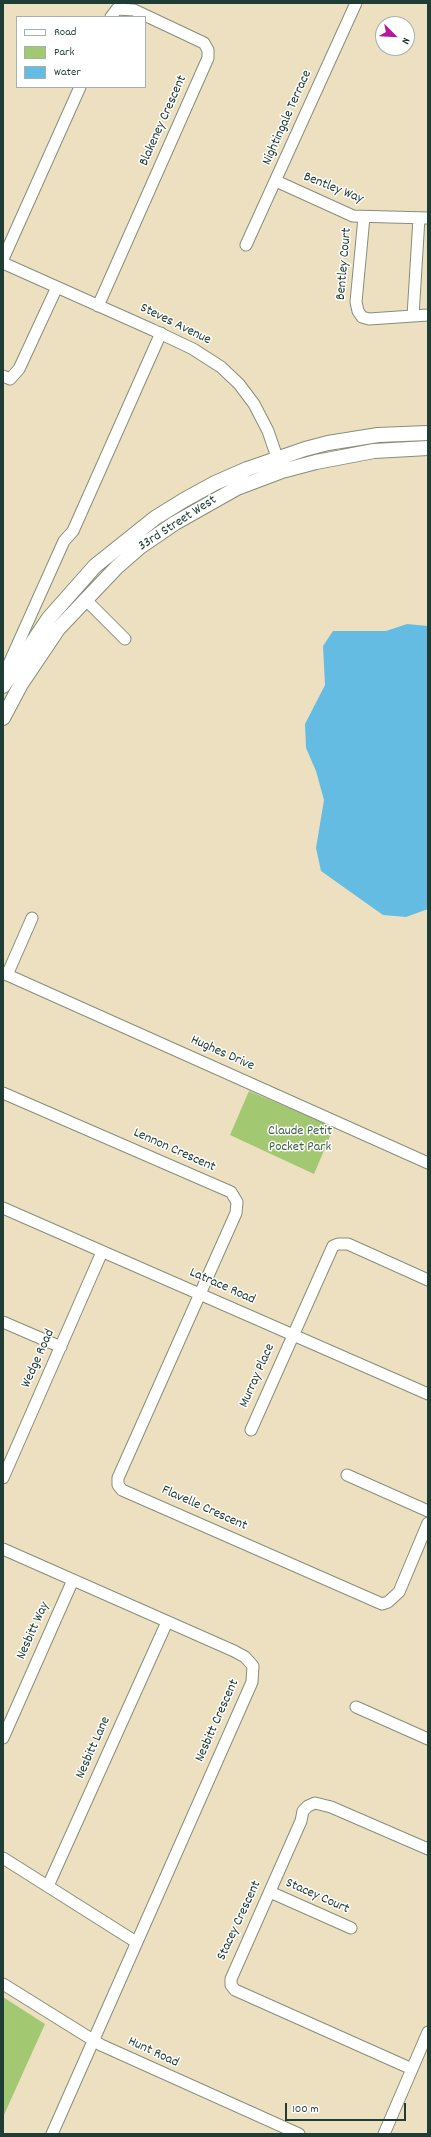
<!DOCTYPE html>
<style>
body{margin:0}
#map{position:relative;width:431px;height:2137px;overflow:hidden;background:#ede0c0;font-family:Dekko,sans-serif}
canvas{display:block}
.frame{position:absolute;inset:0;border:4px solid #1f3d34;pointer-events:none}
.legend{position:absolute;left:16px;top:16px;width:130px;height:72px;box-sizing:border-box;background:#fff;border:1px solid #a5b1ae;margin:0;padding:5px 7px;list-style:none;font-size:12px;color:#1f3d34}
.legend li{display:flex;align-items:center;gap:8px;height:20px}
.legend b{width:20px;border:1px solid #a5b1ae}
.north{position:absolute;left:375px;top:16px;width:40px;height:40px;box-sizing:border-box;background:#fff;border:1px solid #a5b1ae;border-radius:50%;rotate:114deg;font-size:11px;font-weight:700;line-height:16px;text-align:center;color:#1f3d34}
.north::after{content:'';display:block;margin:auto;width:14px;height:18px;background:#b5179e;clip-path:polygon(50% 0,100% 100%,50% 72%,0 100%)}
.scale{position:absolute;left:285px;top:2103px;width:121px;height:18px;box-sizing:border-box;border:2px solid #1f3d34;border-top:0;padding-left:5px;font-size:12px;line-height:14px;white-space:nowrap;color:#1f3d34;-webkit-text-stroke:3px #fff;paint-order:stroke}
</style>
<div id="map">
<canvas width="431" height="2137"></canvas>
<div class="frame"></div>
<ul class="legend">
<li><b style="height:5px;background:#fff"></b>Road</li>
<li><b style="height:11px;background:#a2c872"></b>Park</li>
<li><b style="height:11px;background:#65bce2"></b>Water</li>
</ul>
<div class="north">N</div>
<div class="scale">100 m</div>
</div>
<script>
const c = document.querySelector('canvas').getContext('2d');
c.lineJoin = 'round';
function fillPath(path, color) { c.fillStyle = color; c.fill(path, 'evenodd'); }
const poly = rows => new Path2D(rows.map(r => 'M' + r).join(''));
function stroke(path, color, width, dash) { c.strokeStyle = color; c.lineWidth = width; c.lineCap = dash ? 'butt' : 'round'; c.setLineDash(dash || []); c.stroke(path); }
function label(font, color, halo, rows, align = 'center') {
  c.font = font + ' Dekko,sans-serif'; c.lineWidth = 3; c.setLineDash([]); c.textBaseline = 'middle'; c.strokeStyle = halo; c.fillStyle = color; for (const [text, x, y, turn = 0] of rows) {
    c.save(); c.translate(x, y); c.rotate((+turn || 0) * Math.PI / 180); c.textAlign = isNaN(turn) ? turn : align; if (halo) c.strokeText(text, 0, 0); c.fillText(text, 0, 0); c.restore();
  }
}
const green = poly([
 [249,1091,334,1127,314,1174,230,1135],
 [3,1997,45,2024,3,2117]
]);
const water = poly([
 [407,624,428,626,428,909,406,917,383,915,321,871,316,848,324,800,316,771,306,748,305,724,325,685,323,646,333,631,386,631]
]);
const minor = poly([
 [276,181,353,216,428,218],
 [364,217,356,302,358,311,362,317,369,319,428,315],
 [246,245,356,3],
 [3,259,80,87],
 [3,263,153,330,193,349,221,367,239,384,254,404,268,431,280,466],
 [98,306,208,58,208,50,204,43,134,10,117,9,111,17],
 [413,316,419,218],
 [3,376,10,379,19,369,57,287],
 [85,599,125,639],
 [3,677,64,541,73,531,161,333],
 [3,973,428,1163],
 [7,975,32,918],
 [3,1093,231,1192,237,1202,236,1213,118,1478,118,1485,122,1490,382,1604,388,1602,399,1592,428,1523],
 [3,1208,428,1394],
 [3,1322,61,1347],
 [251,1430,333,1246,338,1244,348,1244,428,1280],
 [347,1475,428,1511],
 [3,1478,102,1252],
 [3,1549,234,1651,245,1657,253,1666,252,1682,52,2134],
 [356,1707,428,1739],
 [3,1738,73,1580],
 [3,1858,136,1942],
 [48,1886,167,1622],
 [270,1892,351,1928],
 [3,1984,101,2045,299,2134],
 [412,2069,235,1990,231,1985,231,1979,301,1821,303,1811,308,1806,315,1803,331,1807,428,1849],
 [384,2134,428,2032]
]);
const major = poly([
 [3,686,49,618,95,566,155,518,184,500,215,483,247,469,305,449,328,443,378,435,428,433],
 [3,718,21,684,58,629,117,567,140,547,175,523,237,488,282,471,316,462,374,451,428,448]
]);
const streetNames = [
 ["Nightingale Terrace",288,118,-66],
 ["Blakeney Crescent",164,121,-66],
 ["Bentley Way",333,189,22],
 ["Bentley Court",345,264,-85],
 ["Steves Avenue",175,325,26],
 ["33rd Street West",178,524,-33],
 ["Hughes Drive",222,1054,24],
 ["Lennon Crescent",174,1151,24],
 ["Latrace Road",222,1287,24],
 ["Wedge Road",39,1359,-66],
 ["Murray Place",258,1376,-66],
 ["Flavelle Crescent",204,1509,24],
 ["Nesbitt Way",34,1631,-66],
 ["Nesbitt Crescent",218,1721,-66],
 ["Nesbitt Lane",94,1748,-66],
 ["Stacey Court",317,1897,24],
 ["Stacey Crescent",240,1921,-65],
 ["Hunt Road",153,2053,25]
];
const parkNames = [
 ["Claude Petit",300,1132],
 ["Pocket Park",300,1148]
];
fillPath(green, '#a2c872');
fillPath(water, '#65bce2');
stroke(minor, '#868e7a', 13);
stroke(major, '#868e7a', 16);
stroke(minor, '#fff', 11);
stroke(major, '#fff', 14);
label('14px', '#1f3d34', '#fff', streetNames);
label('14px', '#406044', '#fff', parkNames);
</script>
